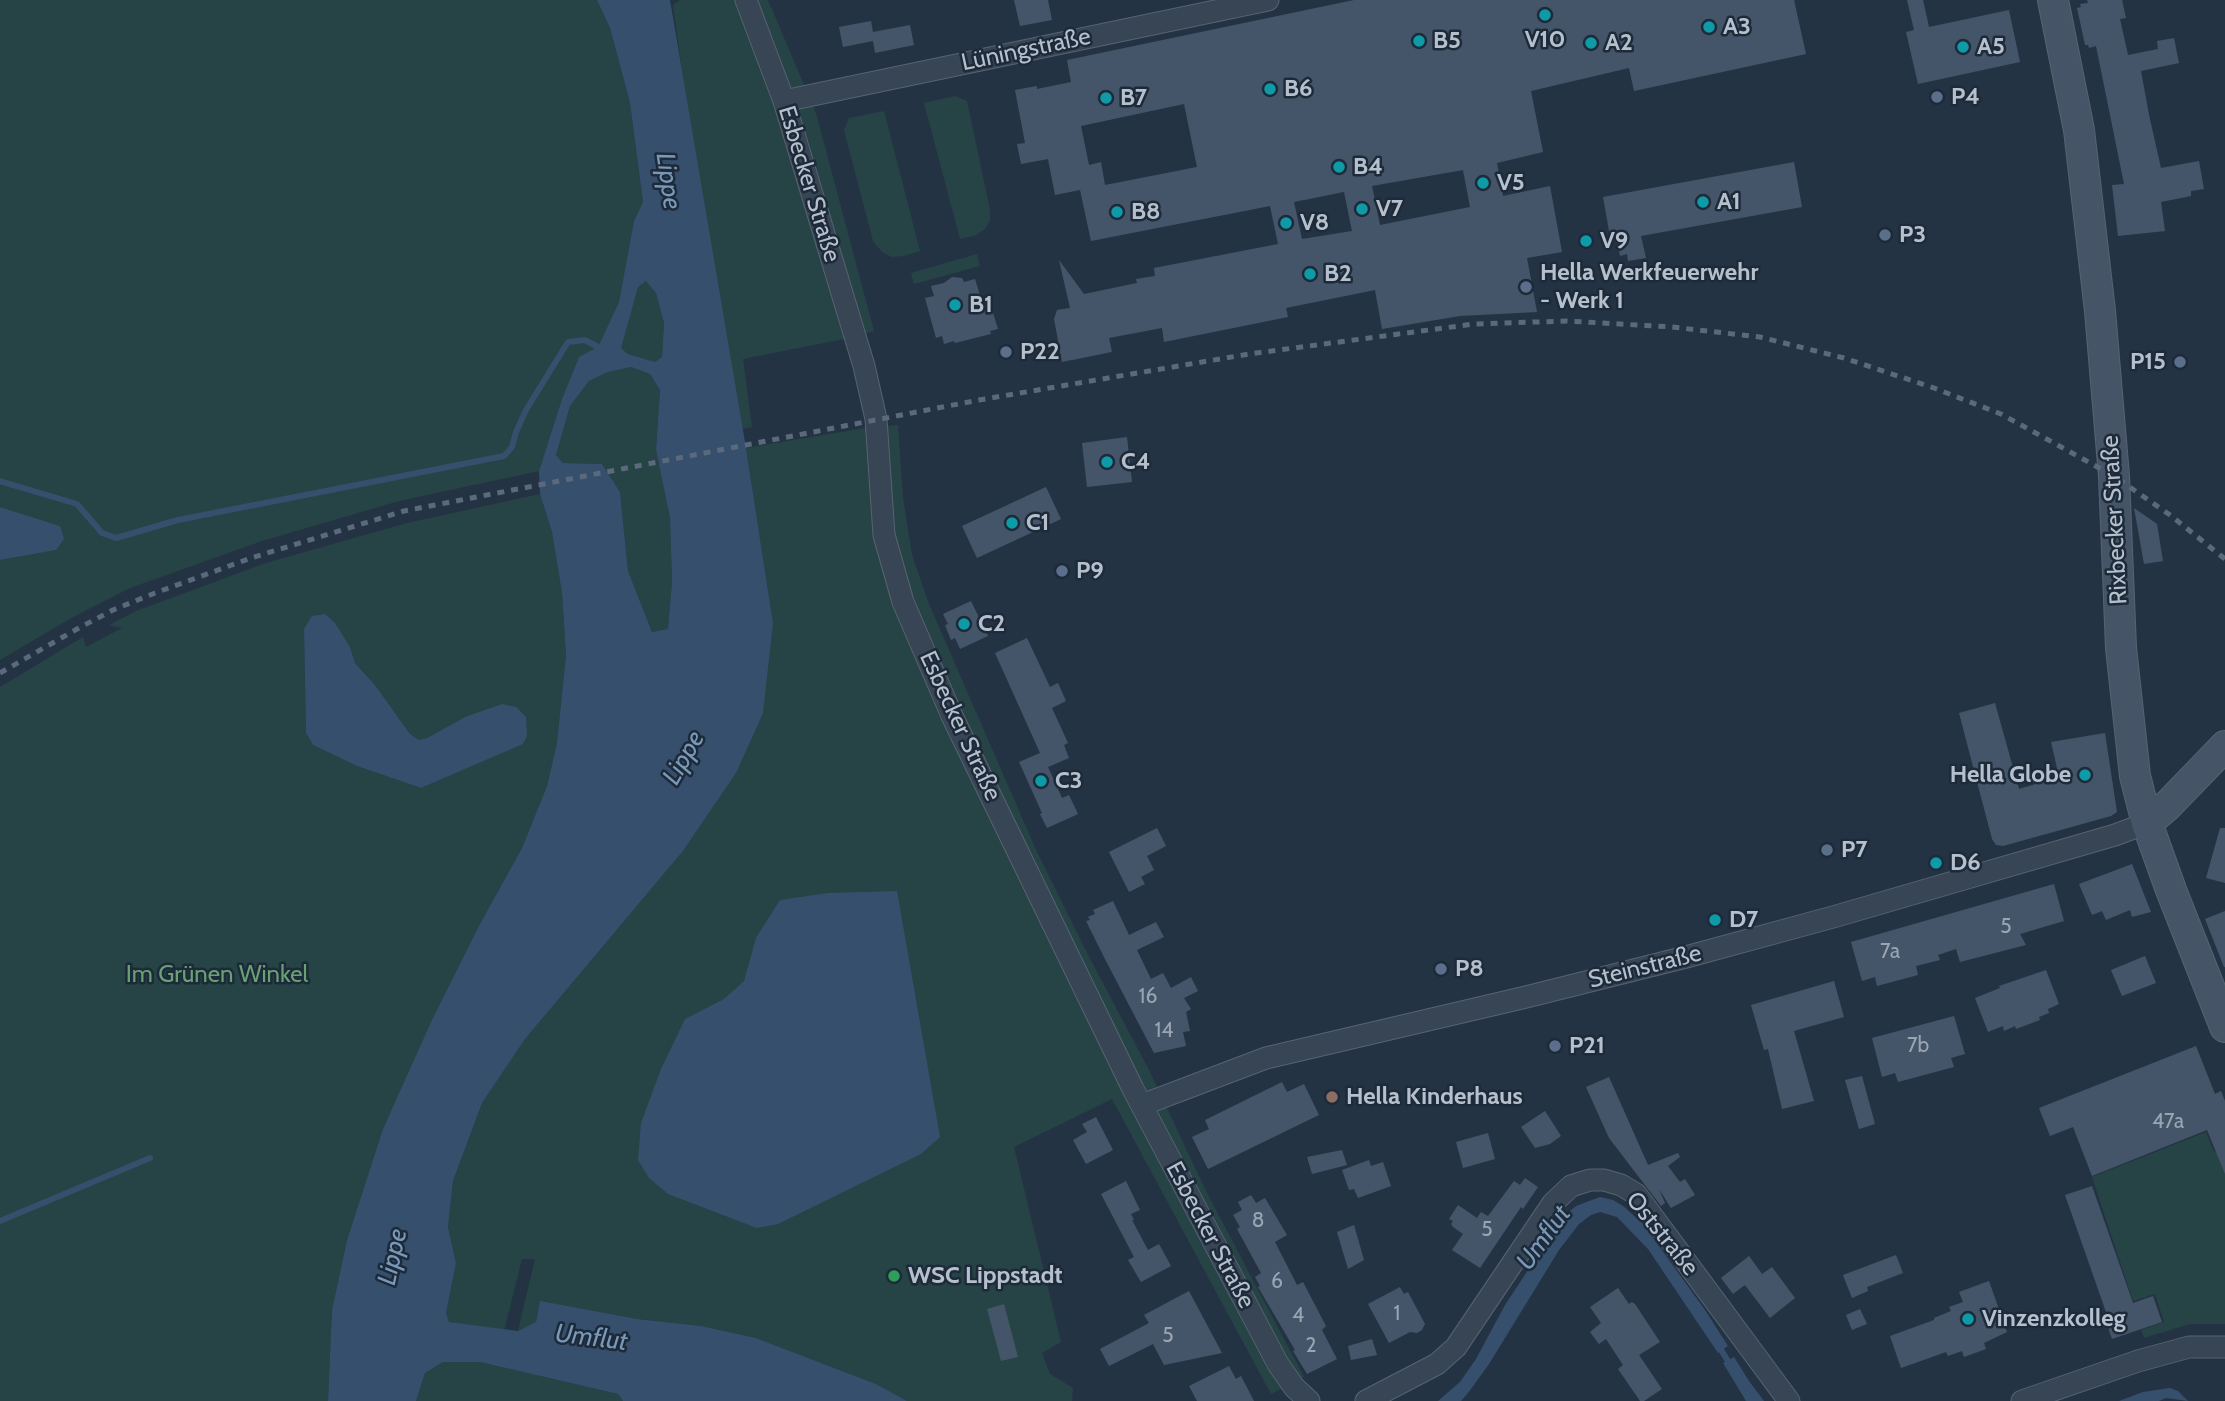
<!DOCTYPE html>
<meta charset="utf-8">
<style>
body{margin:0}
canvas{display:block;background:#243344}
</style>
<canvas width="2225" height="1401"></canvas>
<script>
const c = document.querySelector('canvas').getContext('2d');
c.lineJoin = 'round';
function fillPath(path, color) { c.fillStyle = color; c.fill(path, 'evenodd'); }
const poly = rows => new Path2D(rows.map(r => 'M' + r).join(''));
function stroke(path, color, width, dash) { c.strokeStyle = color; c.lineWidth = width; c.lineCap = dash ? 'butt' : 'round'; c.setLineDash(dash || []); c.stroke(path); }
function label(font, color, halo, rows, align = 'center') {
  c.font = font + ' Cabin,sans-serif'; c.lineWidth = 5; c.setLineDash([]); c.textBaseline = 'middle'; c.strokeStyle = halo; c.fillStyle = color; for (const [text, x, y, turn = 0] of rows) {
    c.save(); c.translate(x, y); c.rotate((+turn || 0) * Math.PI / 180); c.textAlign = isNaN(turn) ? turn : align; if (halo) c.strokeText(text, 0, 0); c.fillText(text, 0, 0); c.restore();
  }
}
const green = poly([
 [0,0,597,0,610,28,630,103,643,202,634,221,619,302,598,347,579,358,562,399,539,471,399,501,262,541,130,588,73,617,0,660,0,560,55,550,60,526,0,507],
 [680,0,768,0,816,113,874,331,849,338,743,359,752,427,742,429,682,72,673,5],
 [955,96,967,101,990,210,990,221,984,230,974,236,960,239,924,103],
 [884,111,920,251,903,256,892,257,882,252,873,241,844,130,849,118],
 [977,254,980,266,914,284,911,273],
 [647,281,656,293,664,323,662,357,655,362,628,354,621,348,622,340,638,286],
 [631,367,650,374,660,390,656,450,670,518,672,582,668,629,652,632,628,571,620,492,602,464,563,463,556,455,570,406,589,381,608,372],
 [898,425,903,498,912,555,929,604,1037,852,1087,953,1148,1068,1206,1191,1304,1377,1271,1394,1112,1099,1014,1147,1061,1342,1042,1353,1050,1374,1073,1388,1072,1401,907,1401,876,1384,756,1338,701,1326,637,1319,540,1302,536,1322,518,1331,535,1259,522,1259,504,1331,449,1322,446,1313,456,1263,448,1227,453,1181,482,1103,525,1039,683,851,736,773,773,623,746,448,865,428],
 [540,494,552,532,562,593,566,655,557,743,547,786,522,848,481,922,383,1129,347,1240,332,1310,328,1401,0,1401,0,687,83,637,86,647,122,628,109,625,136,611,266,563,407,523],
 [313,616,350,647,355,663,375,685,410,734,419,740,427,738,465,717,527,737,522,744,421,788,357,766,313,745,306,733,304,629],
 [2206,1132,2214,1152,2225,1148,2225,1324,2190,1324,2144,1338,2141,1330,2164,1322,2155,1294,2133,1301,2092,1177],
 [443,1362,480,1362,618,1394,623,1401,416,1401,425,1373]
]);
const water = poly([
 [597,0,670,0,746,448,773,623,763,713,736,773,683,851,525,1039,482,1103,453,1181,448,1227,456,1263,446,1313,449,1322,518,1331,536,1322,540,1301,637,1319,701,1326,756,1338,876,1384,907,1401,623,1401,618,1394,480,1362,443,1362,425,1373,416,1401,328,1401,332,1310,347,1240,383,1129,432,1020,481,922,522,848,547,786,557,743,566,655,562,593,552,532,540,494,539,471,562,399,579,357,598,347,619,302,634,221,643,202,630,103,610,28],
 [646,281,656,293,664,323,662,357,655,362,628,354,621,348,638,287],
 [631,367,650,374,660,390,656,450,670,518,672,582,668,629,652,632,628,571,620,492,602,464,563,463,556,455,570,406,589,381,608,372],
 [0,507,60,526,64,539,56,550,0,560],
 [325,614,335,623,350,647,355,663,375,685,410,734,419,740,427,738,465,717,502,704,516,707,526,717,527,736,523,744,421,788,357,766,313,745,306,733,304,629,312,616],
 [897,891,940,1137,921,1154,778,1224,757,1228,668,1194,649,1178,638,1160,641,1123,661,1069,685,1019,724,999,744,981,756,938,780,900,828,893],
 [1600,1197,1613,1200,1623,1206,1643,1224,1705,1310,1728,1346,1718,1353,1648,1249,1617,1217,1600,1212,1591,1215,1579,1224,1559,1250,1489,1364,1468,1393,1461,1401,1438,1401,1460,1382,1476,1359,1505,1305,1564,1216,1576,1206],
 [1734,1357,1749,1381,1764,1401,1746,1401,1723,1363],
 [2170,1388,2178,1391,2188,1401,2166,1398,2159,1401,2119,1401,2143,1392]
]);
const stream = poly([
 [0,481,77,504,102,533,116,538,178,520,504,456,512,447,516,432,526,410,568,342,585,340,598,347],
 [0,1221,150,1158],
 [1718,1345,1731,1366]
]);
const building = poly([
 [1014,0,1048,0,1052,20,1020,26],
 [1354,0,1794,0,1806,54,1634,91,1629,68,1531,91,1543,152,1497,163,1503,196,1550,186,1562,252,1527,258,1537,312,1460,316,1382,329,1375,290,1286,308,1288,317,1164,342,1162,328,1109,338,1112,352,1062,362,1054,319,1057,310,1070,308,1059,260,1084,294,1137,283,1136,279,1155,276,1154,268,1278,244,1270,206,1091,241,1080,190,1055,195,1048,159,1021,164,1017,144,1025,143,1015,90,1037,86,1037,89,1071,82,1067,60],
 [1184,104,1197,167,1105,185,1101,162,1089,165,1081,126],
 [1463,170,1470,207,1380,225,1372,186],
 [1344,192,1352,231,1302,239,1294,202],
 [1907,0,1923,0,1929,27,2009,10,2020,62,1918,84,1906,32,1914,30],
 [2087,0,2122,0,2126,18,2120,19,2128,55,2158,49,2157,41,2174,38,2179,63,2141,71,2149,115,2161,168,2199,161,2204,189,2191,191,2191,196,2161,202,2165,231,2118,236,2112,185,2124,184,2096,46,2089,48,2088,45,2085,45,2077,8,2081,7,2080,4,2088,3],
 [871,21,873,32,910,25,914,45,875,53,873,41,843,47,839,27],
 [1794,162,1802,207,1641,236,1646,258,1628,261,1627,254,1620,256,1617,241,1611,242,1603,197],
 [952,277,962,278,964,282,975,279,986,315,993,313,998,329,990,331,991,334,955,343,954,341,944,344,942,336,936,338,925,298,934,296,931,286,944,283],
 [1127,437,1132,482,1087,487,1082,443],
 [1046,487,1061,519,977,558,962,526],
 [2134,508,2157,524,2163,561,2144,564],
 [971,601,988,636,960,649,955,638,951,640,945,625,948,624,943,614],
 [1027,638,1050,687,1058,683,1066,701,1052,708,1068,743,1064,745,1069,758,1048,767,1062,798,1069,795,1078,814,1047,828,1040,814,1042,813,1019,762,1040,753,995,653],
 [1995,703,2019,789,2059,777,2051,742,2105,733,2117,812,2111,816,2003,846,1996,845,1992,839,1959,713],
 [1157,828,1166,846,1147,856,1154,870,1141,877,1145,884,1129,892,1109,852],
 [2220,828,2225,828,2225,883,2206,878],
 [2132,864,2151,912,2132,917,2130,910,2106,920,2102,911,2092,915,2079,884],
 [2054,884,2064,921,2020,934,2026,945,1960,962,1956,949,1938,955,1940,960,1916,966,1918,975,1877,986,1875,977,1862,981,1851,942],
 [1113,901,1129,935,1156,922,1164,937,1137,950,1151,979,1163,973,1171,988,1191,977,1198,991,1184,998,1191,1009,1186,1012,1190,1031,1183,1032,1186,1046,1154,1053,1106,961,1086,921,1090,920,1088,917,1095,914,1093,910],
 [2225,911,2225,967,2224,967,2205,919],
 [2145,956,2156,983,2122,996,2111,970],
 [2046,970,2059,1004,2048,1009,2049,1013,2039,1017,2040,1020,2016,1029,2015,1026,2004,1031,2003,1026,1988,1032,1975,998,2000,988,1999,986],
 [1834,981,1844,1017,1794,1031,1814,1101,1782,1109,1768,1049,1764,1050,1751,1005],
 [1954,1016,1965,1054,1951,1058,1954,1067,1898,1082,1895,1073,1882,1077,1872,1038],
 [2196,1046,2215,1094,2221,1091,2225,1101,2225,1174,2207,1130,2092,1176,2073,1127,2050,1136,2039,1108],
 [1862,1076,1875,1124,1859,1129,1845,1080],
 [1609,1077,1648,1165,1678,1153,1680,1157,1668,1166,1680,1182,1685,1179,1695,1195,1671,1208,1659,1189,1665,1203,1661,1206,1609,1138,1586,1087],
 [1282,1082,1287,1092,1304,1084,1319,1115,1208,1169,1192,1137,1209,1129,1205,1120],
 [1545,1111,1561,1136,1550,1144,1535,1148,1521,1127],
 [1096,1117,1113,1150,1086,1164,1073,1140,1087,1132,1082,1124],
 [1488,1133,1495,1159,1463,1168,1456,1142],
 [1342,1150,1347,1165,1312,1174,1307,1157],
 [1369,1160,1371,1166,1383,1162,1391,1186,1358,1198,1354,1189,1349,1190,1342,1170],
 [1525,1178,1538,1187,1523,1209,1521,1207,1480,1268,1452,1250,1463,1234,1453,1227,1451,1224,1453,1221,1449,1219,1458,1205,1477,1218,1481,1212,1488,1216,1514,1181,1520,1185],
 [1126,1181,1140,1210,1131,1214,1134,1220,1132,1220,1148,1250,1159,1244,1171,1266,1141,1282,1128,1260,1134,1257,1101,1194],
 [2092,1186,2133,1303,2153,1296,2162,1322,2112,1339,2103,1313,2106,1312,2065,1195],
 [1251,1195,1256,1203,1265,1198,1287,1235,1275,1242,1297,1285,1303,1282,1326,1326,1322,1330,1337,1359,1307,1374,1293,1351,1295,1350,1258,1287,1260,1286,1255,1277,1261,1273,1237,1229,1240,1227,1233,1215,1242,1210,1238,1202],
 [1354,1225,1364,1260,1348,1269,1337,1232],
 [1896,1255,1903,1273,1867,1287,1868,1291,1852,1298,1843,1275],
 [1749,1256,1762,1274,1772,1267,1795,1298,1770,1318,1745,1285,1733,1294,1721,1278],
 [1989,1281,2007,1332,1984,1343,1986,1349,1964,1357,1962,1351,1948,1356,1946,1352,1901,1368,1890,1336,1934,1320,1934,1318,1951,1311,1949,1307,1963,1302,1959,1292],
 [1400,1287,1404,1294,1408,1292,1425,1324,1422,1330,1417,1333,1410,1332,1389,1343,1368,1304],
 [1618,1288,1629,1304,1632,1302,1635,1304,1660,1342,1639,1355,1662,1389,1644,1401,1640,1401,1618,1369,1623,1365,1606,1339,1599,1344,1590,1332,1601,1323,1590,1307],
 [1189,1291,1222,1353,1164,1365,1153,1344,1109,1366,1100,1349,1149,1323,1144,1315],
 [1004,1304,1018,1357,1001,1361,987,1309],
 [1860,1309,1867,1324,1852,1330,1846,1315],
 [1372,1339,1377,1355,1351,1360,1348,1346],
 [1229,1366,1236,1379,1241,1376,1254,1401,1197,1401,1189,1386]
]);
const street = poly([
 [746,0,784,101,864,366,876,419,884,535,903,602,953,718,1133,1089,1278,1364,1294,1387,1309,1401],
 [784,101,1268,0],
 [1142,1105,1266,1058,1526,997,1686,957,1833,917,2115,835,2147,823],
 [1366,1401,1437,1364,1456,1347,1553,1203,1571,1186,1590,1180,1604,1180,1621,1185,1636,1194,1789,1401],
 [2022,1401,2138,1361,2189,1347,2225,1347]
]);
const secondary = poly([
 [2053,0,2079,130,2100,311,2114,476,2121,648,2135,776,2147,823,2171,890,2225,1027],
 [2147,823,2168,805,2225,746]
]);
const rail = poly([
 [0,673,77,629,113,610,155,593,251,558,404,511,979,400,1249,354,1474,324,1567,321,1672,327,1760,337,1844,358,1934,388,2001,414,2114,476,2170,515,2225,559]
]);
const markers = [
 [1545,15,7,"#0f9aa8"],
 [1709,27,7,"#0f9aa8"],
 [1419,41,7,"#0f9aa8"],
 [1591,43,7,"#0f9aa8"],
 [1963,47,7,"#0f9aa8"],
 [1270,89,7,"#0f9aa8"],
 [1937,97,7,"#5c6f8a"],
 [1106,98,7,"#0f9aa8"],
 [1339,167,7,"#0f9aa8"],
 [1483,183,7,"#0f9aa8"],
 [1703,202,7,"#0f9aa8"],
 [1362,209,7,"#0f9aa8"],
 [1117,212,7,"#0f9aa8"],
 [1286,223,7,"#0f9aa8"],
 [1885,235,7,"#5c6f8a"],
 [1586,241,7,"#0f9aa8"],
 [1310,274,7,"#0f9aa8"],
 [1526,287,7,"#5c6f8a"],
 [955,305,7,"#0f9aa8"],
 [1006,352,7,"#5c6f8a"],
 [2180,362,7,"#5c6f8a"],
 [1107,462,7,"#0f9aa8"],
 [1012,523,7,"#0f9aa8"],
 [1062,571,7,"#5c6f8a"],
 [964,624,7,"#0f9aa8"],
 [2085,775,7,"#0f9aa8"],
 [1041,781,7,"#0f9aa8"],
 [1827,850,7,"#5c6f8a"],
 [1936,863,7,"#0f9aa8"],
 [1715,920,7,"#0f9aa8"],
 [1441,969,7,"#5c6f8a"],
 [1555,1046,7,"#5c6f8a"],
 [1332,1097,7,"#8d6e63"],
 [894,1276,7,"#2e9e5b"],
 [1968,1319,7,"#0f9aa8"]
];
const numberNames = [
 ["5",2006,927],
 ["7a",1890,952],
 ["16",1148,997],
 ["14",1164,1031],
 ["7b",1918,1046],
 ["47a",2168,1122],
 ["8",1258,1221],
 ["5",1487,1230],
 ["6",1277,1282],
 ["1",1397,1314],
 ["4",1298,1316],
 ["5",1168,1336],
 ["2",1311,1346]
];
const poiNames = [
 ["A3",1723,27],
 ["V10",1545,40,"center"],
 ["B5",1433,41],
 ["A2",1605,43],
 ["A5",1977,47],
 ["B6",1284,89],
 ["P4",1951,97],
 ["B7",1120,98],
 ["B4",1353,167],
 ["V5",1497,183],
 ["A1",1717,202],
 ["V7",1376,209],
 ["B8",1131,212],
 ["V8",1300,223],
 ["P3",1899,235],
 ["V9",1600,241],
 ["Hella Werkfeuerwehr",1540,273],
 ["- Werk 1",1540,301],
 ["B2",1324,274],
 ["B1",969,305],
 ["P22",1020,352],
 ["P15",2166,362,"right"],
 ["C4",1121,462],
 ["C1",1026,523],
 ["P9",1076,571],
 ["C2",978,624],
 ["Hella Globe",2071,775,"right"],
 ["C3",1055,781],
 ["P7",1841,850],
 ["D6",1950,863],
 ["D7",1729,920],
 ["P8",1455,969],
 ["P21",1569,1046],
 ["Hella Kinderhaus",1346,1097],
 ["WSC Lippstadt",908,1276],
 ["Vinzenzkolleg",1982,1319]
];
const streetNames = [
 ["Lüningstraße",1026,50,-12],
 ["Esbecker Straße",809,184,73],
 ["Rixbecker Straße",2115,520,-93],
 ["Esbecker Straße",960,726,65],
 ["Steinstraße",1645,967,-14],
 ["Oststraße",1662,1234,51],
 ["Esbecker Straße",1210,1235,62]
];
const parkNames = [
 ["Im Grünen Winkel",217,975]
];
const waterNames = [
 ["Lippe",668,181,82],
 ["Lippe",684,758,-60],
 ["Umflut",1544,1238,-54],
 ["Lippe",393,1257,-78],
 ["Umflut",591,1338,7]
];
fillPath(green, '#264345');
fillPath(water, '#364f6d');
stroke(stream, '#364f6d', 6);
fillPath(building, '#455569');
stroke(street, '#576371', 23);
stroke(secondary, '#576371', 32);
stroke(street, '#384554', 21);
stroke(secondary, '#465467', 30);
stroke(rail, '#5a697b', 5, [7, 7]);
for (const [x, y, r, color] of markers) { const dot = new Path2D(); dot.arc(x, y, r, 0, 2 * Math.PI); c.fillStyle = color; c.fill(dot); stroke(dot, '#1d2a39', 2.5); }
label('21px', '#9aa5b4', null, numberNames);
label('bold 24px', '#b6c0cd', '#1d2a39', poiNames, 'left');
label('24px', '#b6c0cd', '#1d2a39', streetNames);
label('24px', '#6aa174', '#1d2a39', parkNames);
label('italic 26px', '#7a98b8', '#1d2a39', waterNames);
</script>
